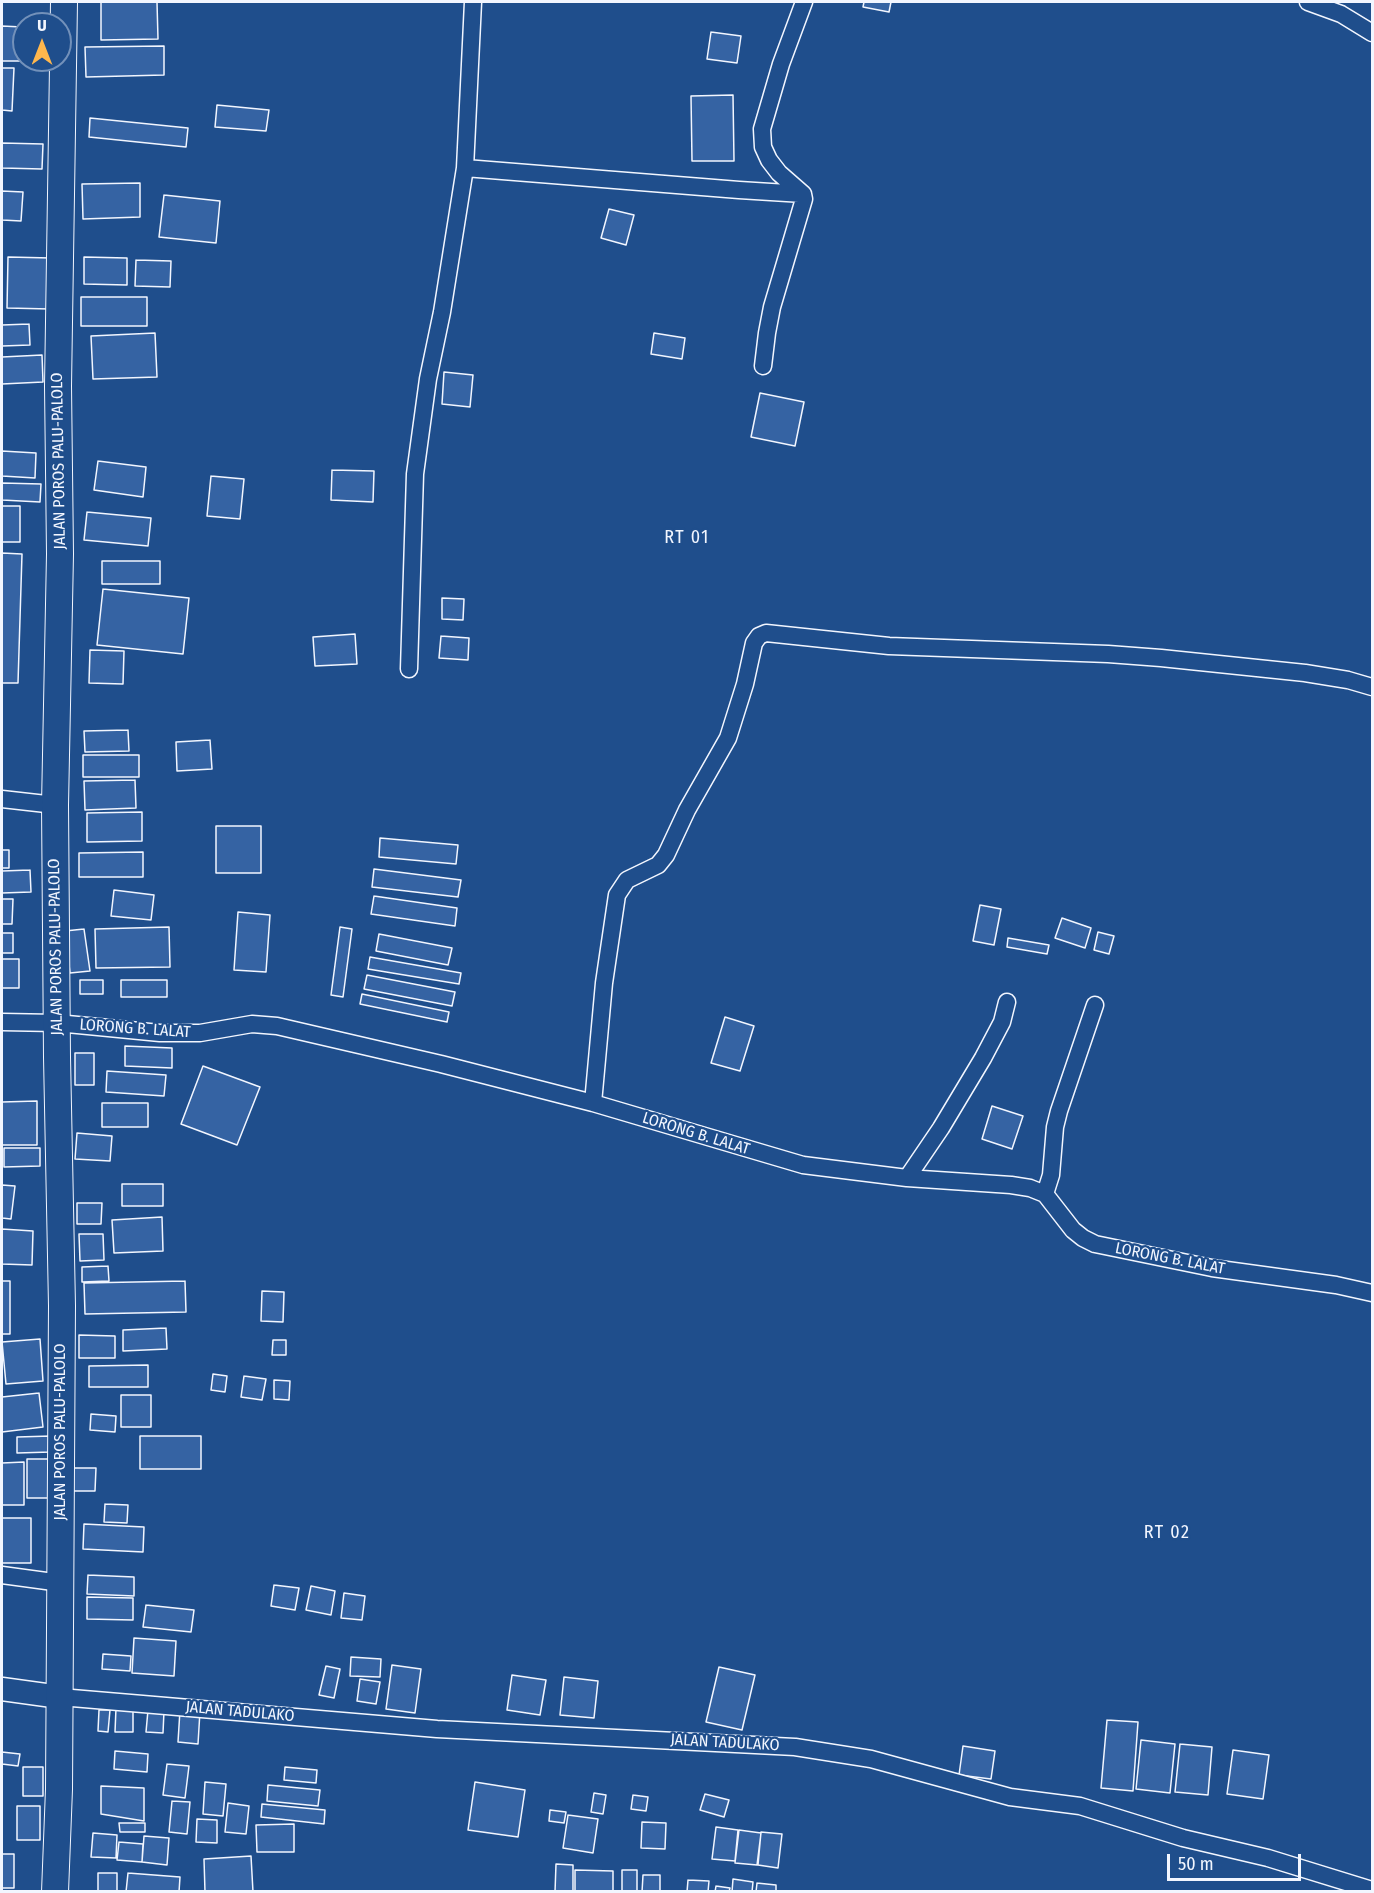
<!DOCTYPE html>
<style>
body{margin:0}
#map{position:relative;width:1374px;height:1893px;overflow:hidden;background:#1f4e8c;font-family:"Fira Sans Condensed",sans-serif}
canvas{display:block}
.frame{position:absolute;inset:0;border:3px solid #f2f6ff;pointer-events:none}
.north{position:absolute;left:12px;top:12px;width:60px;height:60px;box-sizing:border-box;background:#1f4e8c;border:2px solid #7391ba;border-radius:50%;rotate:0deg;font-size:16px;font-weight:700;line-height:24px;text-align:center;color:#f2f6ff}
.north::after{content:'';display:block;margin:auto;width:21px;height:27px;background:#ffb74d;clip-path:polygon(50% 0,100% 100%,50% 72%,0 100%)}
.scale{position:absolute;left:1167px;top:1854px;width:134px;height:27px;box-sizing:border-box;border:3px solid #f2f6ff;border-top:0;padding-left:8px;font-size:18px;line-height:21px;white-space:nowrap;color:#f2f6ff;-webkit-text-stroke:4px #1f4e8c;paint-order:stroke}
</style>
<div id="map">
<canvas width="1374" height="1893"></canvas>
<div class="frame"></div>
<div class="north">U</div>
<div class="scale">50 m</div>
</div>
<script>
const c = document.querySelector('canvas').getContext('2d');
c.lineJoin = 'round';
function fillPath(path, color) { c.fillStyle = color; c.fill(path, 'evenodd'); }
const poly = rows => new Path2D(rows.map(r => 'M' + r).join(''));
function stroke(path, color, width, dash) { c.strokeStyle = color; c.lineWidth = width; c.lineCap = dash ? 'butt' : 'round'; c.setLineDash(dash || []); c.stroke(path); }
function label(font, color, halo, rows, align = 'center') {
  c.font = font + ' "Fira Sans Condensed",sans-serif'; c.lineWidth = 4.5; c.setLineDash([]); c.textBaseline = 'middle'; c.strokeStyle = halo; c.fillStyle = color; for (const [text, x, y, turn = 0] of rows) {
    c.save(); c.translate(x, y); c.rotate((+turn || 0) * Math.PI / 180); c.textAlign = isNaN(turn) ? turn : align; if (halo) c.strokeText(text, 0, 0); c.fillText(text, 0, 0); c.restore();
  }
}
const building = poly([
 [101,2,157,2,158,39,101,40,101,2],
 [864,2,891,2,889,12,863,7,864,2],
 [2,26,22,27,21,61,2,61,2,26],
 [711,32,741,36,737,63,707,59,711,32],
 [164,46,164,75,86,77,85,47,164,46],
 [2,68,14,68,12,111,2,110,2,68],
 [733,95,734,161,692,161,691,96,733,95],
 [217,105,269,110,266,131,215,127,217,105],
 [90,118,188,128,186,147,89,137,90,118],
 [2,143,43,144,42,169,2,168,2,143],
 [140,183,140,217,83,219,82,184,140,183],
 [2,191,23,192,21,221,2,220,2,191],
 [164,195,220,201,216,243,159,237,164,195],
 [609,209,634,215,626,245,601,238,609,209],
 [8,257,51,258,50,309,7,308,8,257],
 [84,257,127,258,127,285,84,284,84,257],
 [136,260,171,261,170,287,135,286,136,260],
 [81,297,147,297,147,326,81,326,81,297],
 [29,324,30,345,2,346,2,325,29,324],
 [155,333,157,377,93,379,91,336,155,333],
 [654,333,685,338,682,359,651,354,654,333],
 [42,355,43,382,2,384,2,357,42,355],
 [444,372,473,375,470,407,442,404,444,372],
 [760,393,804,402,795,446,751,437,760,393],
 [2,451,36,453,35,478,2,476,2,451],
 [98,461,146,467,143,497,94,490,98,461],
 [332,470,374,471,373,502,331,500,332,470],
 [211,476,244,479,240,519,207,516,211,476],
 [2,483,41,484,40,502,2,500,2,483],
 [2,506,20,506,20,542,2,542,2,506],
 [87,512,151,518,148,546,84,540,87,512],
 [2,553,22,554,18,683,2,683,2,553],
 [102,561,160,561,160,584,102,584,102,561],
 [103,589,189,598,183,654,97,645,103,589],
 [442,598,464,599,463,620,442,619,442,598],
 [355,634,357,664,315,666,313,637,355,634],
 [441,636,469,638,468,660,439,658,441,636],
 [90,650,124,651,123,684,89,683,90,650],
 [128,730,129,751,85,752,84,731,128,730],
 [210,740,212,769,177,771,176,742,210,740],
 [83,755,139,755,139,777,83,777,83,755],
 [135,780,136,808,85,810,84,781,135,780],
 [142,812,142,841,87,842,87,813,142,812],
 [216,826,261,826,261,873,216,873,216,826],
 [380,838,458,845,456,864,379,857,380,838],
 [2,850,9,850,9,868,2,868,2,850],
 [143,852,143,877,79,877,79,853,143,852],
 [374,869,461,880,458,897,372,887,374,869],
 [30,870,31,892,2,893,2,871,30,870],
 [114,890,154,895,151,920,111,916,114,890],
 [374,896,457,908,455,926,371,914,374,896],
 [2,899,13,899,12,924,2,924,2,899],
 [980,905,1001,909,994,945,973,941,980,905],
 [238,912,270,915,266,972,234,970,238,912],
 [1062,918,1091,928,1085,948,1055,938,1062,918],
 [169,927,170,967,96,968,95,929,169,927],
 [340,927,352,929,343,997,331,995,340,927],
 [84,929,90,971,70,973,65,931,84,929],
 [1098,932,1114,936,1109,954,1094,950,1098,932],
 [2,933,13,933,13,953,2,953,2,933],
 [379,934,452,948,448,965,376,951,379,934],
 [1008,938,1049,945,1047,954,1007,947,1008,938],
 [370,957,461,973,459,984,368,969,370,957],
 [2,959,19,959,19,988,2,988,2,959],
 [367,975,455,992,452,1006,364,989,367,975],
 [80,980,103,980,103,994,80,994,80,980],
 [121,980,167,980,167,997,121,997,121,980],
 [362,994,449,1012,447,1022,360,1004,362,994],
 [725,1017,754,1026,740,1071,711,1063,725,1017],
 [125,1046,172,1048,172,1068,125,1066,125,1046],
 [75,1053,94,1053,94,1085,75,1085,75,1053],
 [203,1066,260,1087,237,1145,181,1124,203,1066],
 [107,1071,166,1075,164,1096,106,1092,107,1071],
 [37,1101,37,1145,2,1145,2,1102,37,1101],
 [102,1103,148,1103,148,1127,102,1127,102,1103],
 [992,1106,1023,1116,1012,1149,982,1139,992,1106],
 [77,1133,112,1136,110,1161,75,1159,77,1133],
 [4,1148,40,1148,40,1166,4,1167,4,1148],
 [122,1184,163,1184,163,1206,122,1206,122,1184],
 [2,1185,15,1186,11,1219,2,1218,2,1185],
 [77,1203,102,1203,101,1224,77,1224,77,1203],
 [162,1217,163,1251,114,1253,112,1220,162,1217],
 [2,1229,33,1231,32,1265,2,1264,2,1229],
 [79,1234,103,1234,104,1260,80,1261,79,1234],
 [108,1266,109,1281,82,1282,82,1267,108,1266],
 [2,1281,10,1281,10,1334,2,1334,2,1281],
 [185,1281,186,1312,85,1314,84,1283,185,1281],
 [262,1291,284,1292,283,1322,261,1321,262,1291],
 [166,1328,167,1349,123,1351,123,1330,166,1328],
 [79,1335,115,1336,115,1358,79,1358,79,1335],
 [40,1339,43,1381,6,1384,2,1342,40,1339],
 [273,1340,286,1340,286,1355,272,1355,273,1340],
 [148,1365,148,1387,89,1387,89,1366,148,1365],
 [213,1374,227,1376,225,1392,211,1390,213,1374],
 [244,1376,266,1379,262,1400,241,1397,244,1376],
 [274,1380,290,1381,289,1400,274,1399,274,1380],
 [39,1393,43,1427,2,1432,2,1397,39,1393],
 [121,1395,151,1395,151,1427,121,1427,121,1395],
 [91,1414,116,1416,115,1432,90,1430,91,1414],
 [51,1436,51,1452,17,1453,17,1437,51,1436],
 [140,1436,201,1436,201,1469,140,1469,140,1436],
 [27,1459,52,1459,52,1498,27,1498,27,1459],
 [24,1462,24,1505,2,1505,2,1463,24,1462],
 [71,1468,96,1468,95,1491,71,1491,71,1468],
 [105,1504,128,1505,127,1523,104,1522,105,1504],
 [2,1518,31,1518,31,1563,2,1563,2,1518],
 [84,1524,144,1527,143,1552,83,1549,84,1524],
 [88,1575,134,1577,134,1596,87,1594,88,1575],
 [274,1585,299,1588,295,1610,271,1606,274,1585],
 [311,1586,335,1591,331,1615,306,1610,311,1586],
 [344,1593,365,1596,362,1620,341,1618,344,1593],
 [87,1597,133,1598,133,1620,87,1619,87,1597],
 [146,1605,194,1610,191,1632,143,1627,146,1605],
 [134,1638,176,1641,174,1676,132,1673,134,1638],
 [103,1654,131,1656,130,1671,102,1669,103,1654],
 [351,1657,381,1659,380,1677,350,1676,351,1657],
 [392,1665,421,1669,415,1713,386,1709,392,1665],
 [326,1666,340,1669,334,1698,319,1695,326,1666],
 [719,1667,755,1675,742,1730,706,1722,719,1667],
 [512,1675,546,1680,540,1715,507,1710,512,1675],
 [564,1677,598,1681,594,1718,560,1715,564,1677],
 [360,1679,380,1682,376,1704,357,1701,360,1679],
 [116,1708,133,1708,133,1732,115,1732,116,1708],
 [99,1710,110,1710,108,1732,98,1731,99,1710],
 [148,1710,164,1711,163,1733,146,1732,148,1710],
 [180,1710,200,1711,198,1744,178,1742,180,1710],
 [1107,1720,1138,1722,1133,1791,1101,1788,1107,1720],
 [1141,1740,1175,1744,1170,1793,1136,1789,1141,1740],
 [1180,1744,1212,1747,1208,1795,1175,1792,1180,1744],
 [963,1746,995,1751,991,1779,959,1775,963,1746],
 [1233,1750,1269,1755,1263,1799,1227,1794,1233,1750],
 [115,1751,148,1754,147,1772,114,1769,115,1751],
 [2,1752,20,1754,18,1766,2,1764,2,1752],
 [167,1764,189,1766,185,1798,163,1795,167,1764],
 [23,1767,43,1767,43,1796,23,1796,23,1767],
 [285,1767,317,1770,316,1783,284,1780,285,1767],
 [205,1782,226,1784,223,1816,203,1814,205,1782],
 [475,1782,525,1790,518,1837,468,1830,475,1782],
 [268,1785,320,1790,318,1806,267,1801,268,1785],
 [101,1786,144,1788,144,1821,101,1814,101,1786],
 [594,1793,606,1795,603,1814,591,1812,594,1793],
 [705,1794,729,1800,724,1817,700,1810,705,1794],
 [633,1795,648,1797,646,1811,631,1809,633,1795],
 [172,1801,190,1802,187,1834,169,1832,172,1801],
 [228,1803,249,1806,246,1834,225,1832,228,1803],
 [262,1804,325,1810,324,1824,261,1817,262,1804],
 [17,1806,40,1806,40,1840,17,1840,17,1806],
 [550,1810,566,1812,564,1823,549,1821,550,1810],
 [568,1815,598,1819,593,1853,563,1848,568,1815],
 [197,1819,217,1820,217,1843,196,1842,197,1819],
 [642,1822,666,1823,665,1849,641,1848,642,1822],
 [119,1823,145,1823,145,1832,120,1832,119,1823],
 [294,1824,294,1852,257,1852,256,1825,294,1824],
 [716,1827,738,1830,735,1861,712,1859,716,1827],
 [739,1830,761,1833,757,1865,735,1863,739,1830],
 [761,1832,782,1834,778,1868,758,1865,761,1832],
 [93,1833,117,1835,116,1858,91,1857,93,1833],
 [144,1836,169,1838,167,1865,142,1862,144,1836],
 [119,1842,143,1844,142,1862,117,1860,119,1842],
 [2,1854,14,1854,14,1888,2,1888,2,1854],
 [251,1856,253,1892,205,1892,204,1859,251,1856],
 [556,1864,573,1865,573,1892,555,1892,556,1864],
 [575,1870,613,1871,613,1892,575,1892,575,1870],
 [622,1870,637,1870,637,1892,622,1892,622,1870],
 [98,1873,117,1873,117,1892,98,1892,98,1873],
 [128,1873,180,1877,179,1892,126,1892,128,1873],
 [643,1875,660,1875,660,1892,642,1892,643,1875],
 [733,1879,753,1882,752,1892,732,1892,733,1879],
 [688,1880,709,1881,708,1892,687,1892,688,1880],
 [757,1883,776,1885,776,1892,756,1892,757,1883],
 [716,1886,730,1888,729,1892,715,1892,716,1886]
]);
const street = poly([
 [1308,2,1341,14,1372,33],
 [465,168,739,190,803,194],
 [763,366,767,333,772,307,804,199,803,194,779,173,769,160,763,147,762,129,781,64,804,2],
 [409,669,415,474,428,379,442,312,465,168,473,2],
 [2,799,55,805],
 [2,1022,57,1023,160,1033,200,1033,252,1024,277,1026,441,1064,593,1103,803,1165,907,1178,1011,1185,1030,1188,1045,1194,1073,1230,1083,1238,1095,1244,1212,1268,1336,1285,1372,1293],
 [593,1103,604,983,617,895,627,880,658,865,666,855,687,810,728,738,745,684,754,643,759,636,766,633,889,646,1108,654,1161,658,1305,673,1348,680,1372,687],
 [907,1178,941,1128,983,1058,1002,1022,1007,1002],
 [1045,1194,1051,1175,1055,1127,1059,1111,1095,1005],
 [2,1575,61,1583],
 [60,1697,437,1729,795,1747,871,1759,1010,1797,1080,1806,1183,1838,1268,1858,1372,1890]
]);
const secondary = poly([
 [2,1689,60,1697]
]);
const primary = poly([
 [55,1892,59,1789,62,1306,57,1057,55,805,60,554,58,386,64,2]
]);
const streetNames = [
 ["JALAN POROS PALU-PALOLO",59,461,-91],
 ["JALAN POROS PALU-PALOLO",56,947,-91],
 ["LORONG B. LALAT",135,1029,4],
 ["LORONG B. LALAT",696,1134,17],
 ["LORONG B. LALAT",1170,1259,11],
 ["JALAN POROS PALU-PALOLO",61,1432,-90],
 ["JALAN TADULAKO",240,1712,5],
 ["JALAN TADULAKO",725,1743,3]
];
const neighbourhoodNames = [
 ["RT 01",687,538],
 ["RT 02",1167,1533]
];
fillPath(building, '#3563a3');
stroke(building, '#f2f6ff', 1.5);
stroke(street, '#f2f6ff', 19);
stroke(secondary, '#f2f6ff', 25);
stroke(primary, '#f2f6ff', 28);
stroke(street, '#1f4e8c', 16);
stroke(secondary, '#1f4e8c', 22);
stroke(primary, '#1f4e8c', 26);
label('16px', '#f2f6ff', '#1f4e8c', streetNames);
c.letterSpacing = '1.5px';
label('18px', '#f2f6ff', '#1f4e8c', neighbourhoodNames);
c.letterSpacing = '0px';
</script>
